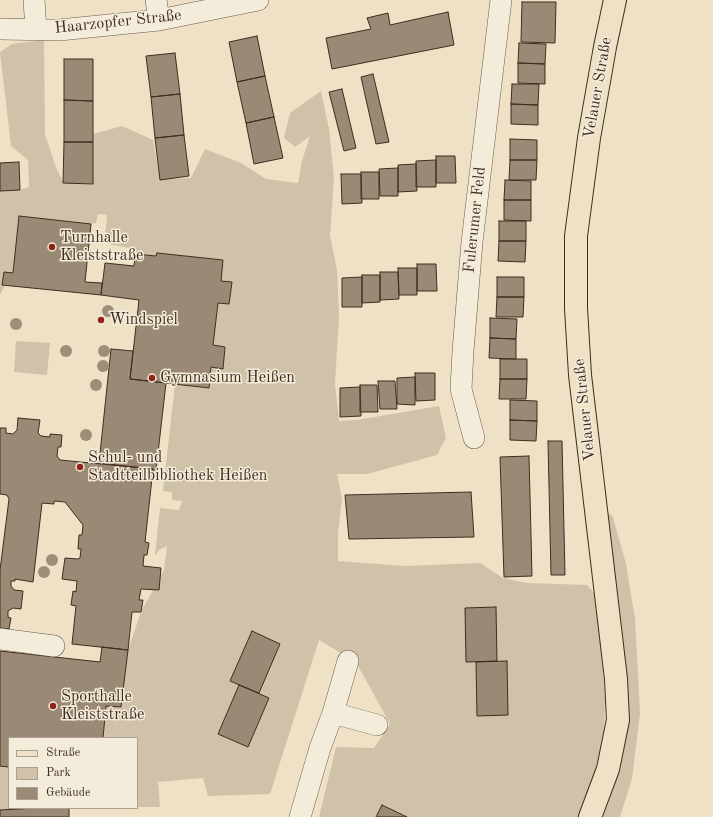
<!DOCTYPE html>
<meta charset="utf-8">
<style>
body{margin:0}
#map{position:relative;width:713px;height:817px;overflow:hidden;background:#eee1c6;font-family:"Old Standard TT",serif}
canvas{display:block}
.legend{position:absolute;left:8px;top:737px;width:130px;height:72px;box-sizing:border-box;background:#f4ecda;border:1px solid #ac9f8f;margin:0;padding:5px 7px;list-style:none;font-size:12px;color:#402c1e}
.legend li{display:flex;align-items:center;gap:8px;height:20px}
.legend b{width:20px;border:1px solid #ac9f8f}
</style>
<div id="map">
<canvas width="713" height="817"></canvas>
<ul class="legend">
<li><b style="height:5px;background:#eee1c6"></b>Straße</li>
<li><b style="height:11px;background:#d0c2a9"></b>Park</li>
<li><b style="height:11px;background:#9a8a75"></b>Gebäude</li>
</ul>
</div>
<script>
const c = document.querySelector('canvas').getContext('2d');
c.lineJoin = 'round';
function fillPath(path, color) { c.fillStyle = color; c.fill(path, 'evenodd'); }
const poly = rows => new Path2D(rows.map(r => 'M' + r).join(''));
function stroke(path, color, width, dash) { c.strokeStyle = color; c.lineWidth = width; c.lineCap = dash ? 'butt' : 'round'; c.setLineDash(dash || []); c.stroke(path); }
function label(font, color, halo, rows, align = 'center') {
  c.font = font + ' "Old Standard TT",serif'; c.lineWidth = 3; c.setLineDash([]); c.textBaseline = 'middle'; c.strokeStyle = halo; c.fillStyle = color; for (const [text, x, y, turn = 0] of rows) {
    c.save(); c.translate(x, y); c.rotate((+turn || 0) * Math.PI / 180); c.textAlign = isNaN(turn) ? turn : align; if (halo) c.strokeText(text, 0, 0); c.fillText(text, 0, 0); c.restore();
  }
}
const green = poly([
 [44,40,45,134,57,170,64,183,93,184,93,134,122,126,153,140,160,178,162,179,191,178,205,149,241,163,266,179,298,183,302,161,310,136,295,147,284,138,290,113,321,91,329,129,334,177,330,235,337,270,339,316,335,384,339,421,357,420,439,406,446,438,437,455,367,474,337,474,342,499,338,533,338,561,404,566,480,563,503,578,528,583,587,585,598,597,605,698,604,749,583,810,578,817,319,817,336,747,374,748,390,724,356,662,319,640,270,794,208,796,203,778,158,782,160,807,137,807,137,738,103,738,106,706,121,707,128,650,141,612,164,570,167,546,159,550,155,556,160,508,179,510,182,501,172,500,172,492,163,491,175,384,209,388,211,367,223,369,225,347,213,345,218,303,229,304,232,282,221,281,223,260,157,253,156,256,135,254,136,249,112,245,105,239,107,215,98,214,96,223,91,224,19,216,13,273,11,273,0,295,0,191,20,190,29,187,28,160,11,146,0,52,12,44],
 [16,341,50,343,47,375,14,372],
 [608,512,613,517,626,564,635,619,640,713,632,779,620,817,596,817,605,800,612,572],
 [0,766,9,767,9,808,37,808,0,810]
]);
const building = poly([
 [522,2,556,2,555,43,521,42,522,2],
 [448,12,454,45,332,69,326,38,371,29,367,18,388,13,390,25,448,12],
 [257,36,265,76,237,82,229,42,257,36],
 [519,43,546,44,545,64,518,63,519,43],
 [175,53,180,94,151,97,146,56,175,53],
 [64,59,93,59,93,101,64,100,64,59],
 [518,63,545,64,545,84,518,83,518,63],
 [373,74,389,142,376,144,361,77,373,74],
 [265,76,274,117,246,123,237,82,265,76],
 [512,84,539,84,538,105,511,104,512,84],
 [342,89,356,148,344,151,329,92,342,89],
 [180,94,184,135,155,138,151,97,180,94],
 [64,100,93,101,93,142,64,142,64,100],
 [511,104,538,105,538,125,511,124,511,104],
 [274,117,283,158,254,164,246,123,274,117],
 [184,135,189,176,160,180,155,138,184,135],
 [510,139,537,140,537,160,510,160,510,139],
 [64,142,93,142,93,184,63,183,64,142],
 [436,156,455,156,456,183,436,183,436,156],
 [436,160,436,187,416,187,416,161,436,160],
 [510,160,537,160,536,180,509,180,510,160],
 [19,162,20,190,0,191,0,163,19,162],
 [416,164,417,191,398,192,398,165,416,164],
 [398,168,398,196,380,196,379,169,398,168],
 [361,172,379,172,379,199,361,199,361,172],
 [341,174,361,174,362,203,342,204,341,174],
 [505,180,531,181,531,200,504,200,505,180],
 [504,200,531,200,531,221,504,220,504,200],
 [19,216,91,224,85,282,102,283,101,295,2,285,4,272,13,273,19,216],
 [499,221,526,221,526,241,499,241,499,221],
 [499,241,526,241,525,262,498,261,499,241],
 [157,253,223,260,221,281,232,282,229,304,218,303,213,345,225,347,223,369,211,367,209,388,130,379,139,300,101,295,105,263,134,266,135,254,156,256,157,253],
 [417,264,436,264,437,291,417,291,417,264],
 [398,268,417,268,417,295,399,295,398,268],
 [380,272,398,272,399,299,380,300,380,272],
 [362,275,380,275,380,302,362,303,362,275],
 [362,277,362,307,342,307,342,278,362,277],
 [497,277,524,277,524,297,497,297,497,277],
 [497,297,524,297,523,317,496,317,497,297],
 [490,318,517,319,516,339,490,338,490,318],
 [490,338,516,339,516,359,489,358,490,338],
 [111,349,133,351,130,379,166,383,155,479,152,478,153,469,99,463,111,349],
 [500,359,527,359,527,379,500,379,500,359],
 [415,373,435,373,435,400,416,401,415,373],
 [415,377,415,405,397,404,397,378,415,377],
 [500,379,527,379,526,399,499,399,500,379],
 [378,381,395,381,397,409,380,409,378,381],
 [360,385,377,385,378,412,360,412,360,385],
 [360,387,361,416,340,417,340,388,360,387],
 [510,400,537,401,537,421,510,420,510,400],
 [18,418,40,420,38,433,41,436,50,437,50,434,62,435,61,447,58,447,57,456,60,460,153,469,145,542,149,543,147,555,144,555,143,566,161,568,159,590,141,589,139,600,143,600,141,612,132,612,128,650,72,644,76,606,71,605,73,591,76,592,77,581,62,579,65,558,78,559,80,558,81,549,78,549,79,535,82,535,83,525,65,502,54,501,54,504,42,503,33,582,15,579,15,581,11,581,11,586,14,590,23,591,21,609,13,608,8,611,8,617,11,618,9,629,0,628,0,570,9,499,7,495,0,494,0,428,6,428,6,433,13,434,17,430,18,418],
 [510,420,537,421,536,441,510,440,510,420],
 [548,441,562,441,565,575,551,575,548,441],
 [529,456,532,576,504,577,500,457,529,456],
 [471,492,474,537,349,539,345,495,471,492],
 [496,607,497,661,466,662,465,608,496,607],
 [252,631,280,644,259,693,230,681,252,631],
 [102,647,128,650,121,707,106,706,103,738,9,738,9,767,0,766,0,651,100,662,102,647],
 [507,661,508,715,477,716,476,662,507,661],
 [239,685,269,698,248,747,218,734,239,685],
 [382,805,407,817,376,817,382,805],
 [37,808,69,808,69,817,0,817,0,810,37,808]
]);
const minor = poly([
 [34,0,36,30],
 [156,0,159,20],
 [0,29,59,30,159,20,258,0],
 [474,438,461,389,463,351,472,242,501,0],
 [0,639,54,646],
 [333,713,377,725],
 [300,817,320,748,333,713,348,661]
]);
const major = poly([
 [590,817,608,769,618,720,616,679,580,375,576,308,576,236,589,138,605,47,615,0]
]);
const trees = [
 [108,311],
 [16,324],
 [66,351],
 [104,351],
 [103,366],
 [96,385],
 [86,435],
 [52,560],
 [44,572]
];
const markers = [
 [52,247,4,"#8f2418"],
 [101,320,4,"#8f2418"],
 [152,378,4,"#8f2418"],
 [80,467,4,"#8f2418"],
 [53,706,4,"#8f2418"]
];
const streetNames = [
 ["Haarzopfer Straße",118,22,-6],
 ["Velauer Straße",598,88,-80],
 ["Fulerumer Feld",475,220,-84],
 ["Velauer Straße",585,410,-96]
];
const poiNames = [
 ["Turnhalle",60,238],
 ["Kleiststraße",60,256],
 ["Windspiel",109,320],
 ["Gymnasium Heißen",160,378],
 ["Schul- und",88,458],
 ["Stadtteilbibliothek Heißen",88,476],
 ["Sporthalle",61,697],
 ["Kleiststraße",61,715]
];
fillPath(green, '#d0c2a9');
fillPath(building, '#9a8a75');
stroke(building, '#402c1e', 1);
stroke(minor, '#6c5948', 22);
stroke(major, '#402c1e', 24);
stroke(minor, '#f4ecda', 21);
stroke(major, '#eee1c6', 22);
c.fillStyle = '#9e8e79';
for (const [x, y] of trees) { c.beginPath(); c.arc(x, y, 6, 0, 2 * Math.PI); c.fill(); }
for (const [x, y, r, color] of markers) { const dot = new Path2D(); dot.arc(x, y, r, 0, 2 * Math.PI); c.fillStyle = color; c.fill(dot); stroke(dot, '#f4ecda', 1.5); }
label('16px', '#402c1e', '#f4ecda', streetNames);
label('16px', '#402c1e', '#f4ecda', poiNames, 'left');
</script>
